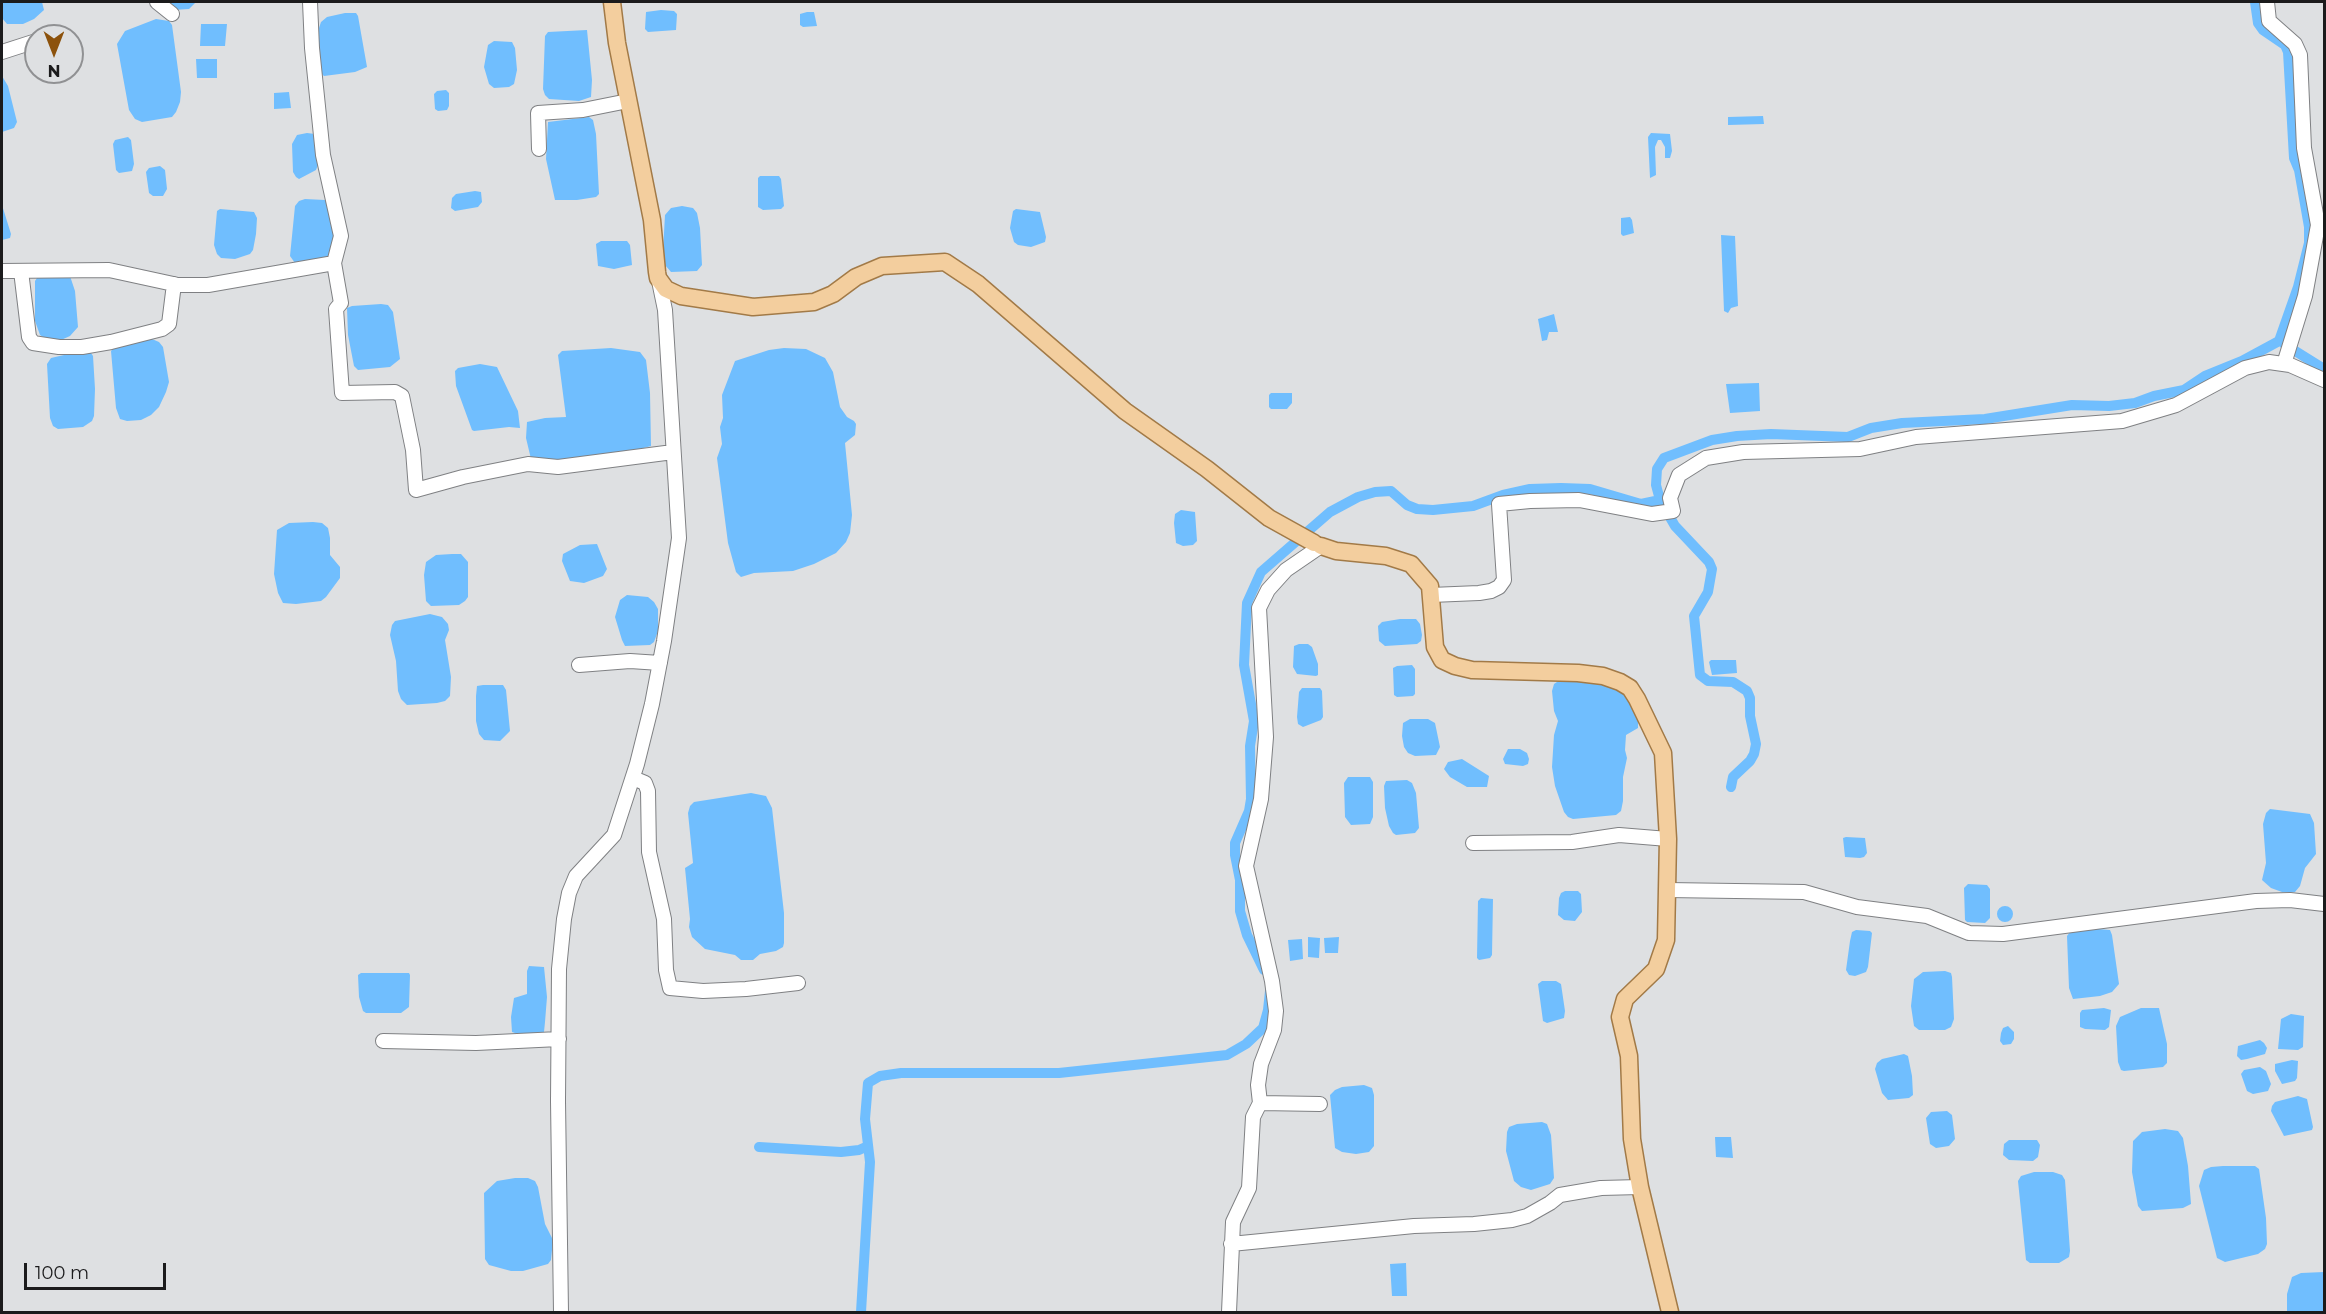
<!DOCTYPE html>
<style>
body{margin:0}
#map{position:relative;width:2326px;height:1314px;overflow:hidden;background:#dee0e2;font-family:Montserrat,sans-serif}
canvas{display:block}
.frame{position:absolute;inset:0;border:3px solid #1b1b1c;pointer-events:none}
.north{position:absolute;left:24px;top:24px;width:60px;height:60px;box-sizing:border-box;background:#dee0e2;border:2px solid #909193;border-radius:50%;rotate:180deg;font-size:16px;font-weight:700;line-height:24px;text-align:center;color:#1b1b1c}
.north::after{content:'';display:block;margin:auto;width:21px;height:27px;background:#8c520c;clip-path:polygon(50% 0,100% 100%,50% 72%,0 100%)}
.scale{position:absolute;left:24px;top:1263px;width:142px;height:27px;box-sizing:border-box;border:3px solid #1b1b1c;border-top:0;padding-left:8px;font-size:18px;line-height:21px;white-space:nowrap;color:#1b1b1c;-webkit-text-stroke:4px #dee0e2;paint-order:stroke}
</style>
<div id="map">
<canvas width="2326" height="1314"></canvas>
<div class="frame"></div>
<div class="north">N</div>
<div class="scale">100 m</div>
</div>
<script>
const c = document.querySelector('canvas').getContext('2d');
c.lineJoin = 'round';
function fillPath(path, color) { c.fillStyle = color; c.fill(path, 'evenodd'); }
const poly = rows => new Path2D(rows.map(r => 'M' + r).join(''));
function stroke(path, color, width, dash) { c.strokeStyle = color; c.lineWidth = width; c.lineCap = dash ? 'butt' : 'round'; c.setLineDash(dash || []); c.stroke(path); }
const water = poly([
 [2,2,42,2,44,10,34,19,23,24,7,24,2,18],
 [164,2,196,2,189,9,173,10],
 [661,10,674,11,677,14,676,30,648,32,645,29,646,12],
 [807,12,814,12,817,26,803,27,800,25,800,14],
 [345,13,356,13,358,16,367,67,355,72,324,76,321,73,318,50,319,28,321,22,327,17],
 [156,19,169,21,172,25,181,92,180,102,176,112,172,117,142,122,135,119,129,110,117,44,125,31],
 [201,24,227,24,225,46,200,46],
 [587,30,592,80,591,97,579,101,549,99,545,95,543,89,545,36,548,32],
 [494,41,512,42,515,48,517,70,514,84,509,87,494,88,489,84,484,67,488,45],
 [196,59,217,59,217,78,197,78],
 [2,76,8,86,17,122,14,128,2,132],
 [446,90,449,93,449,106,447,110,438,111,435,109,434,94,437,91],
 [289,92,291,108,274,109,274,93],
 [1763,116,1764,124,1728,125,1728,117],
 [589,117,593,120,596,134,599,194,596,197,577,200,555,200,546,159,548,122],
 [307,133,315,134,318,165,316,170,299,179,296,177,293,172,292,144,297,135],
 [1651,133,1670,134,1672,151,1670,158,1665,158,1665,147,1661,140,1658,140,1655,147,1656,175,1650,178,1648,137],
 [128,137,131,140,134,164,132,171,119,173,116,170,113,144,115,140],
 [160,166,165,170,167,189,163,196,153,196,149,193,146,172,149,168],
 [760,176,779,176,781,179,784,206,781,209,763,210,758,207,758,178],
 [475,191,481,192,482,202,478,207,455,211,451,208,452,198,456,194],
 [305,199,325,200,330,205,335,239,330,258,295,263,290,256,295,206,299,201],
 [2,205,11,234,10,238,2,240],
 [682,206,693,208,697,213,700,228,702,265,697,271,671,272,665,265,663,251,665,215,671,208],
 [220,209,254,212,257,218,256,234,253,250,250,254,235,259,221,258,217,254,214,245,217,211],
 [1016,209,1040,212,1046,237,1045,242,1031,247,1018,245,1014,242,1010,228,1013,211],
 [1630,217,1632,220,1634,233,1623,236,1621,234,1621,218],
 [1721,235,1735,236,1738,306,1731,308,1728,313,1724,311],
 [601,241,627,241,630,245,632,265,614,269,598,266,596,244],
 [69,273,75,291,78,327,70,336,61,340,46,339,40,335,35,321,35,281,39,275],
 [381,304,388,305,393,312,400,359,390,367,358,370,354,366,348,335,347,308,352,306],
 [1554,314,1558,332,1549,332,1547,340,1542,341,1538,319],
 [152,339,159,342,163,347,169,382,166,392,159,407,151,415,141,420,127,421,120,419,116,408,111,351,115,347],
 [611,348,640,352,646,360,650,393,651,446,636,450,555,460,531,459,526,438,527,422,545,418,566,417,558,355,562,351],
 [784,348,806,349,825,358,833,372,840,407,847,417,854,421,856,424,855,435,845,443,852,515,850,533,846,542,836,553,814,564,793,571,754,573,741,577,736,572,728,543,717,458,722,444,720,427,723,418,722,395,735,361,769,350],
 [77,352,91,353,93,356,95,389,94,416,92,421,83,427,58,429,53,426,50,418,47,364,51,358],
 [480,364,497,367,518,411,520,428,509,427,474,431,472,430,456,386,455,371,458,368],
 [1759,383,1760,411,1730,413,1726,384],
 [1271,393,1292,393,1292,403,1287,409,1271,409,1269,407,1269,395],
 [1181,510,1195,512,1197,541,1193,545,1183,546,1176,543,1174,523,1175,514],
 [313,522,322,523,328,528,330,538,330,555,340,567,340,578,326,597,321,601,296,604,283,603,278,593,274,574,277,530,289,523],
 [597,544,607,569,603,576,584,583,570,581,562,561,563,554,580,545],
 [452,554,461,554,468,562,468,597,465,601,459,605,431,606,426,601,424,575,426,562,436,555],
 [627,595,648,597,654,602,658,609,658,631,654,642,650,645,625,646,622,640,615,617,620,600],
 [430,614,442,617,448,624,449,630,445,640,451,677,450,696,445,701,437,703,407,705,401,699,398,691,396,661,390,635,392,625,395,621],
 [1400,619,1416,619,1420,624,1422,635,1421,641,1417,644,1385,646,1379,641,1378,626,1382,622],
 [1299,644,1308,644,1312,647,1318,664,1318,675,1316,676,1297,674,1293,667,1294,646],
 [1711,660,1736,660,1737,673,1712,675,1709,662],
 [1412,665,1415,669,1415,694,1413,696,1397,697,1394,695,1393,668,1397,666],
 [1560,680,1597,680,1624,692,1638,719,1638,728,1626,735,1625,750,1627,758,1623,777,1623,801,1621,811,1616,815,1573,819,1568,817,1564,812,1555,786,1552,767,1554,735,1558,721,1554,711,1552,691,1554,684],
 [483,685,503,685,506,690,510,731,500,741,484,740,479,734,476,721,476,696,477,686],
 [1302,688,1320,688,1322,691,1323,717,1321,720,1303,727,1298,724,1297,717,1299,692],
 [1410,719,1428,719,1435,723,1440,747,1436,755,1415,756,1408,753,1404,747,1402,736,1403,723],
 [1508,749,1520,749,1527,753,1529,759,1528,764,1523,766,1505,764,1503,759],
 [1462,759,1489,776,1487,787,1467,787,1450,777,1444,769,1448,762],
 [1348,777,1370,777,1373,782,1373,817,1370,824,1351,825,1345,817,1344,783],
 [1407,780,1412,783,1416,793,1419,828,1415,833,1396,835,1393,833,1389,826,1385,808,1384,786,1386,781],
 [751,793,766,796,772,808,784,913,784,943,783,947,776,951,760,954,753,960,741,960,735,955,705,949,692,937,689,927,690,919,685,868,693,863,688,813,690,806,694,802],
 [2270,809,2310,814,2314,823,2316,854,2305,868,2300,886,2295,892,2282,892,2271,888,2262,880,2266,863,2263,824,2266,813],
 [1846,837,1865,838,1867,853,1864,857,1860,858,1845,857,1843,838],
 [1968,884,1987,885,1990,889,1990,918,1985,923,1967,922,1965,920,1964,888],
 [1565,891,1578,891,1581,894,1582,912,1575,921,1564,920,1558,915,1559,898,1561,893],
 [1481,898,1493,899,1492,955,1490,958,1479,960,1477,958,1478,901],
 '1997 914a8 8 0 1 1 16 0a8 8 0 1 1-16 0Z',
 [2098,929,2110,930,2112,935,2119,984,2112,992,2100,996,2073,999,2069,988,2067,936,2070,932],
 [1856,930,1870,931,1872,933,1868,967,1866,972,1855,976,1849,975,1846,970,1850,941,1852,932],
 [1308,937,1320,938,1319,958,1308,957],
 [1339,937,1338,953,1325,953,1324,938],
 [1302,939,1303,959,1290,961,1288,940],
 [529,966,544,967,547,997,545,1022,544,1032,541,1034,521,1035,512,1032,511,1017,514,998,527,994,527,971],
 [1945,971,1951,973,1952,977,1954,1019,1951,1027,1945,1030,1919,1030,1914,1026,1911,1006,1914,979,1923,972],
 [361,973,409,973,410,975,409,1007,401,1013,366,1013,363,1011,359,997,358,975],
 [1542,981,1556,981,1561,984,1565,1011,1564,1018,1547,1023,1543,1021,1538,984],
 [2104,1008,2111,1010,2109,1027,2105,1030,2085,1029,2080,1027,2080,1013,2082,1010],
 [2141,1008,2159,1008,2167,1044,2167,1063,2163,1067,2124,1071,2121,1070,2118,1062,2116,1026,2120,1017],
 [2291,1014,2304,1016,2303,1047,2298,1050,2278,1049,2281,1019],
 [2008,1026,2014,1032,2014,1039,2011,1044,2003,1045,2000,1041,2001,1033,2003,1028],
 [2260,1040,2264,1043,2267,1048,2265,1054,2247,1059,2241,1060,2237,1056,2238,1046],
 [1904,1054,1908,1056,1912,1076,1913,1095,1909,1098,1888,1100,1882,1093,1875,1069,1877,1063,1882,1059],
 [2292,1060,2298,1061,2297,1078,2295,1081,2282,1084,2275,1071,2275,1064],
 [2260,1067,2266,1071,2271,1084,2268,1091,2253,1094,2247,1091,2241,1074,2244,1070],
 [1364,1085,1372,1088,1374,1095,1374,1146,1369,1152,1356,1154,1342,1152,1335,1148,1330,1095,1335,1090,1342,1087],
 [2298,1096,2307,1099,2313,1127,2312,1130,2284,1136,2271,1111,2272,1106,2275,1102],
 [1947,1111,1952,1115,1955,1139,1949,1146,1936,1148,1930,1144,1926,1118,1931,1112],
 [1542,1122,1547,1124,1551,1135,1554,1178,1550,1184,1531,1190,1521,1187,1514,1181,1506,1151,1507,1132,1509,1127,1517,1124],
 [2165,1129,2178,1131,2183,1138,2188,1166,2191,1204,2183,1208,2142,1211,2138,1206,2132,1172,2133,1141,2142,1132],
 [1715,1137,1731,1137,1733,1158,1716,1157],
 [2009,1140,2037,1140,2040,1145,2038,1157,2033,1161,2009,1160,2003,1155,2004,1144],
 [2223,1166,2255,1166,2259,1169,2266,1218,2267,1244,2265,1249,2258,1254,2225,1262,2217,1258,2199,1186,2204,1170,2211,1167],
 [2034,1172,2053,1172,2062,1175,2065,1180,2070,1251,2069,1257,2059,1263,2030,1263,2026,1260,2018,1181,2021,1176],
 [515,1178,528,1178,535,1181,538,1187,545,1224,553,1240,551,1260,548,1264,523,1271,511,1271,489,1265,485,1259,484,1193,497,1181],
 [1406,1263,1407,1296,1392,1296,1390,1264],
 [2324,1272,2324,1312,2287,1312,2287,1294,2292,1277,2301,1273]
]);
const canal = poly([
 [2284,344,2324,369],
 [1731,787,1733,777,1750,761,1754,754,1756,744,1750,716,1750,698,1747,691,1733,682,1708,681,1700,675,1694,616,1708,592,1712,569,1709,562,1675,526,1660,500,1656,485,1657,469,1664,458,1712,440,1737,436,1771,434,1848,437,1871,428,1902,423,1985,419,2072,405,2109,406,2135,403,2154,396,2184,390,2205,376,2242,361,2279,341,2298,287,2309,243,2309,227,2299,170,2294,158,2288,52,2285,45,2263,30,2258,23,2255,2],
 [1264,970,1247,935,1240,911,1240,880,1235,855,1235,843,1249,811,1251,799,1250,746,1254,721,1244,665,1247,603,1261,572,1330,512,1358,497,1375,492,1391,491,1407,505,1417,509,1433,510,1473,506,1503,495,1530,489,1561,488,1590,489,1641,504,1660,500],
 [759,1147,841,1152,859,1150,868,1146],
 [861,1312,870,1162,865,1119,868,1083,880,1076,901,1073,1059,1073,1227,1055,1246,1044,1263,1028,1268,1010,1270,991]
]);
const minor = poly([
 [157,2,172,14],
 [310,2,312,48,323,155,341,236,334,263,341,303,336,309,342,393,395,392,402,396,413,450,416,490,463,477,528,464,558,467,673,452],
 [2267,2,2269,21,2295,44,2300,55,2304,148,2318,225,2305,296,2284,364],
 [2,52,33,42],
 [539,149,538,113,583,110,628,101],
 [2,271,109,270,178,285,208,285,334,263],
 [21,271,29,337,33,343,59,347,82,347,111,342,162,329,169,324,174,284],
 [1431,595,1479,593,1491,591,1499,587,1504,580,1499,504,1530,501,1579,500,1652,514,1673,511,1670,498,1679,475,1706,458,1743,452,1860,449,1916,437,2122,421,2176,405,2245,368,2269,362,2290,365,2324,380],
 [579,665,630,661,660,663],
 [633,778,645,783,648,791,649,852,664,919,666,970,670,988,703,991,746,989,798,983],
 [1473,843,1572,842,1619,835,1668,839],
 [1667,890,1804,892,1857,907,1927,916,1969,933,2003,934,2256,901,2290,900,2324,904],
 [383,1041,476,1043,559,1039],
 [1320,1104,1260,1103,1258,1085,1261,1064,1274,1030,1276,1011,1272,981,1246,866,1261,799,1266,737,1259,608,1268,590,1286,570,1321,546],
 [1231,1244,1414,1226,1474,1224,1512,1220,1527,1216,1550,1203,1560,1195,1601,1188,1640,1187],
 [561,1312,558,1101,559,969,564,919,569,893,576,876,614,835,637,764,652,704,664,641,679,538,665,310,659,281],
 [1229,1312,1233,1222,1249,1188,1253,1117,1260,1103]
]);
const major = poly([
 [612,2,617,43,652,220,657,272,658,278,666,289,681,296,753,307,814,302,833,294,856,277,882,266,945,262,978,284,1125,411,1207,469,1269,518,1314,543],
 [1321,546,1336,551,1386,556,1411,564,1430,586,1435,647,1442,660,1455,666,1472,670,1578,673,1603,676,1620,682,1630,688,1637,699,1663,753,1668,839,1666,940,1656,969,1625,999,1620,1017,1629,1056,1632,1139,1640,1187,1670,1312]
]);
fillPath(water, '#70befe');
stroke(canal, '#70befe', 10);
stroke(minor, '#7f8083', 16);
stroke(major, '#a27a47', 19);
stroke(minor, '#fff', 14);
stroke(major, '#f3ce9e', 16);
</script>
